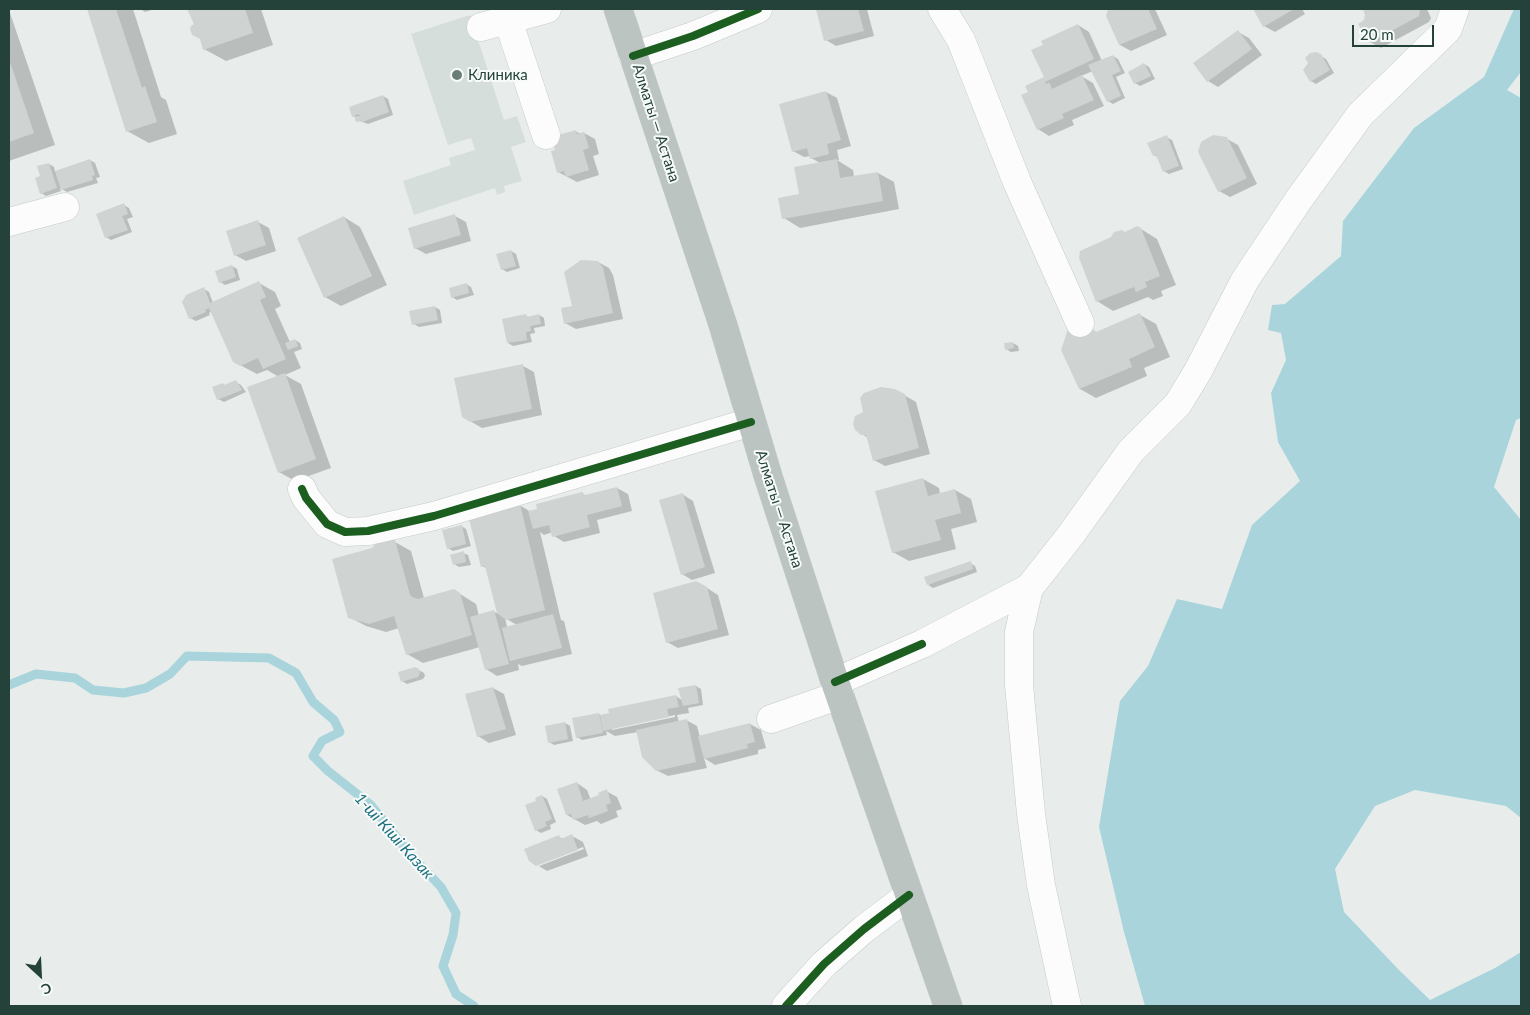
<!DOCTYPE html>
<meta charset="utf-8">
<style>
body{margin:0}
#map{position:relative;width:1530px;height:1015px;overflow:hidden;background:#e8edeb;font-family:Lato,sans-serif}
canvas{display:block}
.frame{position:absolute;inset:0;border:10px solid #24423a;pointer-events:none}
.north{position:absolute;left:15px;top:950px;width:50px;height:50px;-webkit-text-stroke:4px #f7fbf9;paint-order:stroke;rotate:155deg;font-size:14px;font-weight:700;line-height:20px;text-align:center;color:#24423a}
.north::after{content:'';display:block;margin:auto;width:18px;height:22px;background:#24423a;clip-path:polygon(50% 0,100% 100%,50% 72%,0 100%)}
.scale{position:absolute;left:1352px;top:25px;width:82px;height:22px;box-sizing:border-box;border:2px solid #24423a;border-top:0;padding-left:6px;font-size:15px;line-height:18px;white-space:nowrap;color:#24423a;-webkit-text-stroke:4px #f7fbf9;paint-order:stroke}
</style>
<div id="map">
<canvas width="1530" height="1015"></canvas>
<div class="frame"></div>
<div class="north">С</div>
<div class="scale">20 m</div>
</div>
<script>
const c = document.querySelector('canvas').getContext('2d');
c.lineJoin = 'round';
function fillPath(path, color) { c.fillStyle = color; c.fill(path, 'evenodd'); }
const poly = rows => new Path2D(rows.map(r => 'M' + r).join(''));
function stroke(path, color, width, dash) { c.strokeStyle = color; c.lineWidth = width; c.lineCap = dash ? 'butt' : 'round'; c.setLineDash(dash || []); c.stroke(path); }
function label(font, color, halo, rows, align = 'center') {
  c.font = font + ' Lato,sans-serif'; c.lineWidth = 4; c.setLineDash([]); c.textBaseline = 'middle'; c.strokeStyle = halo; c.fillStyle = color; for (const [text, x, y, turn = 0] of rows) {
    c.save(); c.translate(x, y); c.rotate((+turn || 0) * Math.PI / 180); c.textAlign = isNaN(turn) ? turn : align; if (halo) c.strokeText(text, 0, 0); c.fillText(text, 0, 0); c.restore();
  }
}
const built = poly([
 [470,15,504,120,517,116,526,142,511,147,522,181,504,186,505,192,497,195,495,188,414,215,403,181,451,165,449,158,475,150,471,138,448,145,411,34]
]);
const water = poly([
 [1514,9,1521,9,1521,72,1507,90,1521,98,1521,418,1516,420,1494,487,1521,520,1521,818,1506,806,1415,790,1375,806,1335,869,1344,912,1398,969,1430,1000,1495,968,1521,952,1521,1006,1145,1006,1124,932,1099,827,1120,701,1148,666,1177,599,1222,609,1252,525,1300,481,1278,442,1271,393,1286,360,1281,333,1268,330,1272,305,1285,304,1341,256,1343,221,1414,128,1484,77]
]);
const shadow = poly([
 [88,9,133,9,161,97,166,100,177,134,149,143,127,131],
 [140,9,155,9,145,12],
 [186,9,261,9,273,45,226,61,204,49,189,11],
 [817,9,867,9,874,36,836,46,826,40],
 [1109,9,1155,9,1167,35,1131,51,1120,45,1107,16],
 [1254,9,1302,9,1305,14,1275,32,1264,26],
 [1364,9,1427,9,1431,18,1429,22,1381,48,1370,42,1365,21,1367,15],
 [9,10,55,145,9,161],
 [1078,25,1089,32,1102,61,1113,56,1118,59,1125,73,1116,77,1125,98,1113,104,1108,101,1093,71,1081,76,1093,83,1104,106,1072,120,1074,125,1049,136,1038,129,1029,92,1045,78,1044,45],
 [1238,32,1249,38,1262,55,1218,87,1208,81],
 [1316,53,1326,59,1334,73,1316,84,1311,81],
 [1144,64,1149,67,1155,79,1140,86,1135,83],
 [826,92,837,98,851,146,837,150,839,160,837,160,853,170,854,177,878,173,894,182,899,209,800,228,784,218,820,163,811,158,811,156,804,157,793,151,781,105],
 [383,96,388,99,393,115,368,124,357,120,357,118,353,116],
 [575,131,581,134,584,133,595,139,599,154,593,156,599,175,577,182,558,172],
 [1166,137,1172,140,1183,169,1169,174,1164,171,1159,158,1154,155],
 [1227,139,1238,145,1257,184,1230,197,1219,191],
 [90,160,95,163,100,177,96,178,98,183,67,192,60,188,61,191,46,196,41,193,42,177,49,164,54,167,55,172],
 [124,205,129,208,133,217,127,219,132,232,111,240,106,237],
 [455,216,466,222,471,241,426,254,415,248],
 [344,217,360,227,387,285,341,306,325,297],
 [258,222,269,228,276,251,246,261,235,255],
 [1141,229,1157,239,1176,285,1161,291,1163,296,1153,300,1148,297,1113,311,1097,301],
 [511,251,516,254,520,268,507,272,502,269],
 [598,262,609,268,613,275,623,319,576,329,565,323],
 [232,266,237,269,240,280,225,285,220,282],
 [259,283,275,292,281,306,275,309,290,342,295,340,300,343,302,349,294,352,301,368,285,375,301,384,331,468,295,481,279,472,279,377,267,370,257,374,240,365,212,311,209,313,210,315,196,321,190,318,204,289,209,292,213,303],
 [466,284,471,287,474,295,457,300,452,297],
 [435,307,440,310,442,323,419,327,414,324],
 [539,315,544,318,545,326,534,328,535,333,530,334,532,342,513,346,508,343,526,316,529,317],
 [1140,315,1156,324,1170,357,1144,368,1147,376,1096,398,1080,389,1092,330,1098,333],
 [1013,343,1018,346,1019,351,1011,352,1006,349],
 [523,366,534,372,542,415,482,428,470,421],
 [236,382,241,385,246,392,224,402,218,399,223,384,226,386],
 [904,395,916,402,930,454,885,466,874,460,868,438,862,434],
 [923,479,939,488,940,494,955,490,971,499,977,522,951,529,956,549,909,561,893,552],
 [617,488,628,494,632,511,597,520,600,533,564,542,554,536,553,532,544,535,540,532,561,620,564,621,572,654,522,666,518,664,519,670,497,676,486,669,480,647,423,663,407,654,399,628,386,632,366,626,349,617,395,542,411,551,424,598,454,590,476,604,479,616,494,612,499,614,486,568,482,566,516,503,531,512],
 [505,618,517,625,507,627],
 [682,494,693,501,715,573,692,580,682,574],
 [461,526,466,529,471,546,453,551,448,548],
 [463,553,468,555,471,565,459,567,454,564],
 [970,563,975,566,977,572,933,588,928,585],
 [707,588,718,595,729,635,678,648,667,642],
 [415,668,424,673,425,676,423,679,407,684,402,681],
 [696,686,701,689,703,705,688,708,689,713,677,715,679,722,686,720,697,726,700,737,750,724,761,730,766,748,758,750,758,754,715,765,704,758,707,768,668,776,656,770,638,732,615,736,606,731,607,735,582,740,577,737,599,714,602,716,676,696,683,701],
 [675,715,675,717,612,730,612,728],
 [493,688,504,694,516,735,489,743,478,736],
 [565,723,570,726,573,741,554,745,549,742],
 [577,783,587,790,591,800,606,791,617,797,622,809,616,811,618,817,601,824,597,821,585,825,567,815],
 [542,796,547,799,556,822,550,825,551,829,541,833,536,830,537,801],
 [572,836,583,842,588,856,547,871,539,866,584,849,583,847,537,864,559,837,563,839]
]);
const stream = poly([
 [9,685,36,674,75,678,93,690,124,693,146,688,170,674,187,656,269,658,296,673,313,702,334,720,340,732,322,741,313,756,328,771,371,805,410,854,441,887,456,913,453,935,443,966,456,994,474,1006]
]);
const building = poly([
 [87,9,116,9,142,88,145,86,157,122,126,132],
 [187,9,245,9,253,33,203,50,200,39,192,35,190,29,191,26,194,24],
 [816,9,858,9,864,31,824,41],
 [1108,9,1148,9,1157,29,1119,45,1106,16],
 [1253,9,1294,9,1263,27],
 [1363,9,1420,9,1420,11,1419,16,1369,43,1358,24,1364,20,1365,15],
 [1078,24,1094,59,1045,82,1046,84,1049,82,1052,89,1082,75,1094,100,1062,114,1064,118,1037,130,1021,95,1028,92,1025,86,1044,77,1031,50,1043,45,1041,41],
 [1238,30,1252,49,1207,82,1193,63],
 [1316,52,1321,54,1330,70,1310,82,1303,70,1308,63,1305,58,1310,53],
 [1113,55,1121,71,1112,75,1121,96,1107,102,1088,65],
 [9,59,34,133,9,142],
 [1144,63,1151,76,1134,84,1128,72],
 [826,91,841,140,827,144,829,154,810,159,807,148,792,152,779,104],
 [383,95,389,112,362,122,359,114,352,117,349,107],
 '355 119a3 3 0 1 1 6 0a3 3 0 1 1-6 0Z',
 [576,130,577,134,584,132,589,148,583,150,589,170,566,177,564,171,557,173,551,151,555,150,551,137],
 [1167,135,1179,166,1163,172,1156,155,1153,156,1147,143],
 [1213,135,1227,137,1247,178,1218,192,1198,152,1201,142],
 [90,159,95,175,92,176,93,180,61,190,55,171],
 [837,159,840,178,878,172,883,201,782,219,778,198,799,194,794,167],
 [49,163,57,188,40,194,35,178,40,176,37,166],
 [124,203,128,214,122,216,128,230,105,238,96,214],
 [455,214,461,235,414,249,408,228],
 [344,216,372,276,324,298,297,238],
 [258,220,266,245,234,256,226,231],
 [1137,226,1141,228,1160,276,1145,282,1147,287,1136,292,1134,287,1096,302,1079,258,1080,251,1111,237,1114,232,1122,230,1125,232],
 [511,250,516,266,501,270,496,254],
 [581,260,598,261,603,268,613,313,564,324,561,308,572,306,564,272],
 [232,265,236,277,219,283,215,271],
 [259,281,266,297,260,300,286,359,263,369,258,358,240,366,233,362,209,308,205,310,206,312,189,319,182,302,186,295,204,287,210,303],
 [467,283,469,293,451,298,449,288],
 [435,306,438,320,412,325,409,311],
 [1140,313,1155,347,1129,359,1132,367,1079,389,1061,350,1068,329,1092,328,1096,332],
 [526,314,527,317,539,314,541,324,530,326,531,331,526,332,527,340,507,343,502,319],
 [295,339,298,346,288,350,285,343],
 [1013,342,1014,348,1005,350,1004,343],
 [523,364,532,409,470,422,462,417,454,378],
 [285,373,316,459,278,473,247,387],
 [236,380,242,390,217,400,212,387,223,383,224,385],
 [881,387,895,389,905,394,919,448,873,461,866,435,861,435,855,430,853,424,855,416,863,412,860,398,864,393],
 [923,478,928,496,955,489,961,513,935,520,941,540,892,553,875,491],
 [617,487,622,506,587,515,590,527,552,537,549,525,533,529,528,511,537,509,536,504,582,492,585,495],
 [683,493,705,567,681,575,659,500],
 [520,504,545,610,506,620,497,613,485,566,481,567,469,519],
 [462,525,466,544,447,549,442,530],
 [380,538,395,540,410,595,412,597,418,599,454,589,460,593,472,635,406,655,394,616,369,624,348,618,332,559,372,548],
 [464,551,466,562,453,565,450,555],
 [971,561,973,569,927,585,924,577],
 [696,581,707,587,718,629,666,643,653,593],
 [494,610,509,664,485,670,470,617],
 [553,614,562,648,510,661,502,628],
 [415,667,419,669,420,673,418,677,401,682,398,672],
 [696,685,699,703,683,706,678,688],
 [493,687,506,729,477,737,465,694],
 [676,695,679,707,667,709,669,717,603,731,600,715,609,713,608,709],
 [599,713,603,733,576,738,572,718],
 [687,719,696,762,656,771,642,757,636,730],
 [565,722,568,739,548,743,545,726],
 [750,723,755,742,747,744,748,748,704,759,698,736],
 [577,782,583,801,599,795,598,793,607,789,611,803,606,805,608,811,589,818,588,815,573,820,571,814,566,815,557,789],
 [542,795,552,819,545,822,547,826,535,831,525,805,536,801,535,798],
 [572,834,578,850,536,866,529,861,524,849,559,835,561,839]
]);
const minor = poly([
 [942,9,961,40,1017,182,1080,323],
 [508,20,546,135],
 [481,27,547,9],
 [633,56,693,36,758,9],
 [9,222,65,207],
 [302,489,306,498,327,524,345,532,368,531,434,516,751,422],
 [835,682,922,644,1029,588],
 [771,719,840,695],
 [786,1006,824,964,864,929,909,895],
 [1067,1006,1041,885,1031,814,1019,685,1019,632,1029,588,1070,536,1131,451,1178,404,1198,371,1245,280,1297,202,1360,115,1448,29,1455,9]
]);
const highway = poly([
 [618,9,723,325,768,476,835,682,948,1006]
]);
const cycleway = poly([
 [633,56,693,36,758,9],
 [302,489,306,498,327,524,345,532,368,531,434,516,751,422],
 [835,682,922,644],
 [786,1006,824,964,864,929,909,895]
]);
const markers = [
 [457,75,6,"#697e78"]
];
const poiNames = [
 ["Клиника",468,75]
];
const streetNames = [
 ["Алматы — Астана",656,123,72],
 ["Алматы — Астана",779,509,72]
];
const waterNames = [
 ["1-ші Кіші Казак",394,836,48]
];
fillPath(built, '#d6dedb');
fillPath(water, '#a9d4db');
fillPath(shadow, '#0003');
stroke(stream, '#a9d4db', 9);
fillPath(building, '#cfd4d2');
stroke(minor, '#c5cac8', 29);
stroke(highway, '#c3ccc9', 29);
stroke(minor, '#fcfcfc', 28);
stroke(highway, '#bcc4c2', 28);
stroke(cycleway, '#1b5e20', 8);
for (const [x, y, r, color] of markers) { const dot = new Path2D(); dot.arc(x, y, r, 0, 2 * Math.PI); c.fillStyle = color; c.fill(dot); stroke(dot, '#f7fbf9', 2); }
label('15px', '#24423a', '#f7fbf9', poiNames, 'left');
label('15px', '#24423a', '#f7fbf9', streetNames);
label('italic 16px', '#1c6f80', '#f7fbf9', waterNames);
</script>
